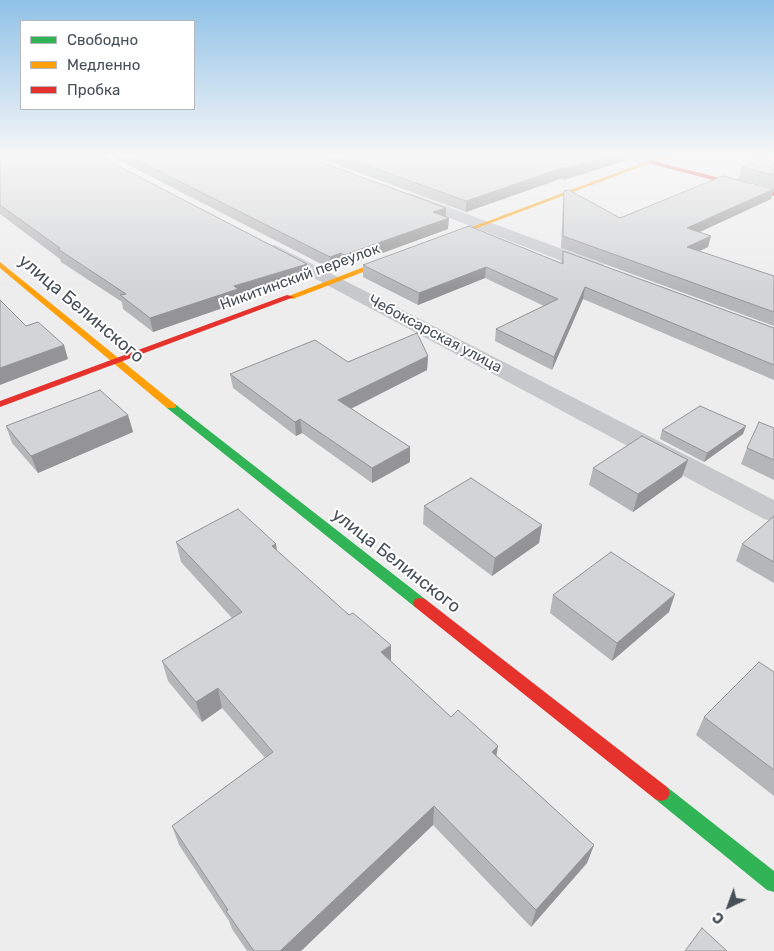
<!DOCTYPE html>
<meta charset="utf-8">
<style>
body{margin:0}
#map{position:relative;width:774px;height:951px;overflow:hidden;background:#ededed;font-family:Rubik,sans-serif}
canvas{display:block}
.legend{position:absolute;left:20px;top:20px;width:175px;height:90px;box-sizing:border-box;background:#fff;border:1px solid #b5b8bc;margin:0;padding:6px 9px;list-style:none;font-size:15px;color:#464e57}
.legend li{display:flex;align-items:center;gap:10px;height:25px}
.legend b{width:25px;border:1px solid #b5b8bc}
.north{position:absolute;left:704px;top:881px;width:50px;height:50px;-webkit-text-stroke:4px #fff;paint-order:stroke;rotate:222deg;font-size:14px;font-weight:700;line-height:20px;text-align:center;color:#464e57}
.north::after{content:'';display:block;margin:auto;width:18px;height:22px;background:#464e57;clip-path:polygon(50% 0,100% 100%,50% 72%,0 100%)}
</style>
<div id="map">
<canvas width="774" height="951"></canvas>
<ul class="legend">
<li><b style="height:6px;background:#30b455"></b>Свободно</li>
<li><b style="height:6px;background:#ff9f0a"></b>Медленно</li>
<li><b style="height:6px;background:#e5322d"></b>Пробка</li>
</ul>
<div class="north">С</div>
</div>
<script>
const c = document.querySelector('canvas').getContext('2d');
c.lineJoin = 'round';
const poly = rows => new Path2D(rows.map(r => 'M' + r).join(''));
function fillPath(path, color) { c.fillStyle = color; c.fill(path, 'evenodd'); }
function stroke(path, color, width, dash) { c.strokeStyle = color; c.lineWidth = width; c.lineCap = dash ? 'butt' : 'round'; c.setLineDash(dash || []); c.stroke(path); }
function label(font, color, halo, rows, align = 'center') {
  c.font = font + ' Rubik,sans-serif'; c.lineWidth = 4; c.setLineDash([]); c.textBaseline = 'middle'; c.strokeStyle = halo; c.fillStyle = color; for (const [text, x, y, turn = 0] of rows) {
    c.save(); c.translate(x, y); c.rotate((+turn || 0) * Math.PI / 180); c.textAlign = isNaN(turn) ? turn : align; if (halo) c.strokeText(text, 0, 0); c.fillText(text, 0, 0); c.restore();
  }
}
const street = poly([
 [623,156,644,156,655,159,657,162,650,166,625,159,623,156],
 [410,193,603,264,606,268,603,272,597,273,591,272,405,201,402,198,405,195,410,193],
 [275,245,774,500,774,522,764,519,269,254,266,250,269,246,275,245]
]);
const fast = poly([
 [171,403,175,404,425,599,427,603,425,607,420,608,415,607,167,408,166,406,171,403],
 [661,785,667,787,774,871,774,892,767,890,655,799,652,793,655,787,661,785]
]);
const slow = poly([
 [661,156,669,156,440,242,435,241,661,156],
 [395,255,402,257,293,299,286,297,395,255],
 [0,262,175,404,176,406,175,408,167,408,0,268,0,262]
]);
const jam = poly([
 [650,160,774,192,774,196,648,163,650,160],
 [287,295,294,297,0,407,0,401,287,295],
 [420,598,425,599,667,787,670,793,667,799,661,801,655,799,415,607,413,603,415,599,420,598]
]);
const wall = poly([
 [0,156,307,264,308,277,239,298,240,302,153,332,123,309,122,302,61,262,60,259,0,214],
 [111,156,304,156,446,208,446,216,448,229,344,267,341,266,331,269],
 [313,156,626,156,625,161,563,180,563,178,466,212],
 [774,162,774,188,738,179,742,167],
 [774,189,771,199,700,232,708,247,699,251,774,276,774,326,561,248,563,201,564,191,620,218],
 [563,251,774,328,774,380,583,299,552,370,495,341,496,329,544,306,485,278,418,305,363,277,363,265,561,264],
 [428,356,427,370,351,409,410,447,410,462,372,483,302,433,296,436,233,388,230,374],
 [128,415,133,432,38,473,12,443,6,426],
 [774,428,774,480,741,464,747,448],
 [662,430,743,434,704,462,660,439],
 [593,468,682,477,633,512,589,485],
 [424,506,542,525,539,543,492,576,423,524],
 [774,516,774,583,736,561,742,544],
 [176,542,276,544,277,551,391,661,451,717,497,756,594,845,587,863,531,927,433,825,301,951,247,951,232,929,229,921,179,845,172,826,265,758,222,708,202,722,168,681,162,661,232,618,181,562],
 [553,595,669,612,612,661,550,613],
 [774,672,774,796,696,735,704,717]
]);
const shadedWall = poly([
 [610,156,626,156,625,161,563,180,565,169],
 [565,167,563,178,466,212,466,201],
 [774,189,771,199,684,239,687,228],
 [446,208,445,219,449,218,448,229,344,267,344,255,433,212],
 [711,236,708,247,684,258,687,247],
 [341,253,341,266,331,269,330,257],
 [307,264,308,277,239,298,240,302,153,332,150,318,234,286],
 [486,267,485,278,418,305,419,293],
 [585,287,583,299,552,370,554,357],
 [64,345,68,359,0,385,0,368],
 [428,356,427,370,338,415,338,400],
 [128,415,133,432,38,473,31,456],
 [300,419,302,433,296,436,295,422],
 [746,426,743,434,704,462,707,453],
 [410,447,410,462,372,483,372,468],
 [688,460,682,477,633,512,638,494],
 [542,525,539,543,492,576,495,558],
 [276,544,278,564,272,546],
 [675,594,669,612,612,661,617,643],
 [391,645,391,665,381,652],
 [218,688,222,708,202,722,196,702],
 [498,746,495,765,492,752],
 [434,806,433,825,301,951,280,951],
 [594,845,587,863,531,927,536,910]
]);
const building = poly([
 [0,156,99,156,307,264,234,286,238,289,150,318,120,295,126,294,58,249,60,248,0,205,0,156],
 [129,156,304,156,446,208,433,212,449,218,344,255,341,253,330,257,129,156],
 [341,156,610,156,565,169,565,167,466,201,341,156],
 [762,159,774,162,774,175,742,167,762,159],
 [723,176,774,189,687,228,711,236,687,247,774,276,774,312,563,236,564,191,569,190,620,218,723,176],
 [469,226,563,264,563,251,774,328,774,365,585,287,554,357,496,329,558,299,486,267,419,293,363,265,469,226],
 [0,300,26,326,38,322,64,345,0,368,0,300],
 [417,333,428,356,338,400,410,447,372,468,300,419,295,422,230,374,315,340,348,362,417,333],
 [100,390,128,415,31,456,6,426,100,390],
 [700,406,746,426,707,453,662,430,700,406],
 [759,422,774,428,774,460,747,448,759,422],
 [642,436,688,460,638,494,593,468,642,436],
 [471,478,542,525,495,558,424,506,471,478],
 [238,509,276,544,272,546,349,615,353,613,391,645,381,652,451,717,458,710,498,746,492,752,594,845,536,910,434,806,280,951,254,951,226,911,228,910,172,826,273,752,218,688,196,702,162,661,242,612,176,542,238,509],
 [774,516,774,562,742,544,774,516],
 [611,552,675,594,617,643,553,595,611,552],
 [759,662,774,672,774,770,704,717,759,662],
 [702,928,727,951,685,951,702,928]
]);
const farStreetnames = [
 ["Никитинский переулок",300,277,-20],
 ["Чебоксарская улица",435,334,28]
];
const streetNames = [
 ["улица Белинского",81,309,40],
 ["улица Белинского",396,561,38]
];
fillPath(street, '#c7c8cb');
fillPath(fast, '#30b455');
fillPath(slow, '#ff9f0a');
fillPath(jam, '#e5322d');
fillPath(wall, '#b5b6b8');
fillPath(shadedWall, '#949496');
fillPath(building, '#d3d4d6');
stroke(building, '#949496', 1);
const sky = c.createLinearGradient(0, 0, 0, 289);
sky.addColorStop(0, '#8fc1e7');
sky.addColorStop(0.54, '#f7f7f7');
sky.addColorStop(1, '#f7f7f700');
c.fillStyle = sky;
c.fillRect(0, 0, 774, 289);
label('15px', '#464e57', '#fff', farStreetnames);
label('18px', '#464e57', '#fff', streetNames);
</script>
